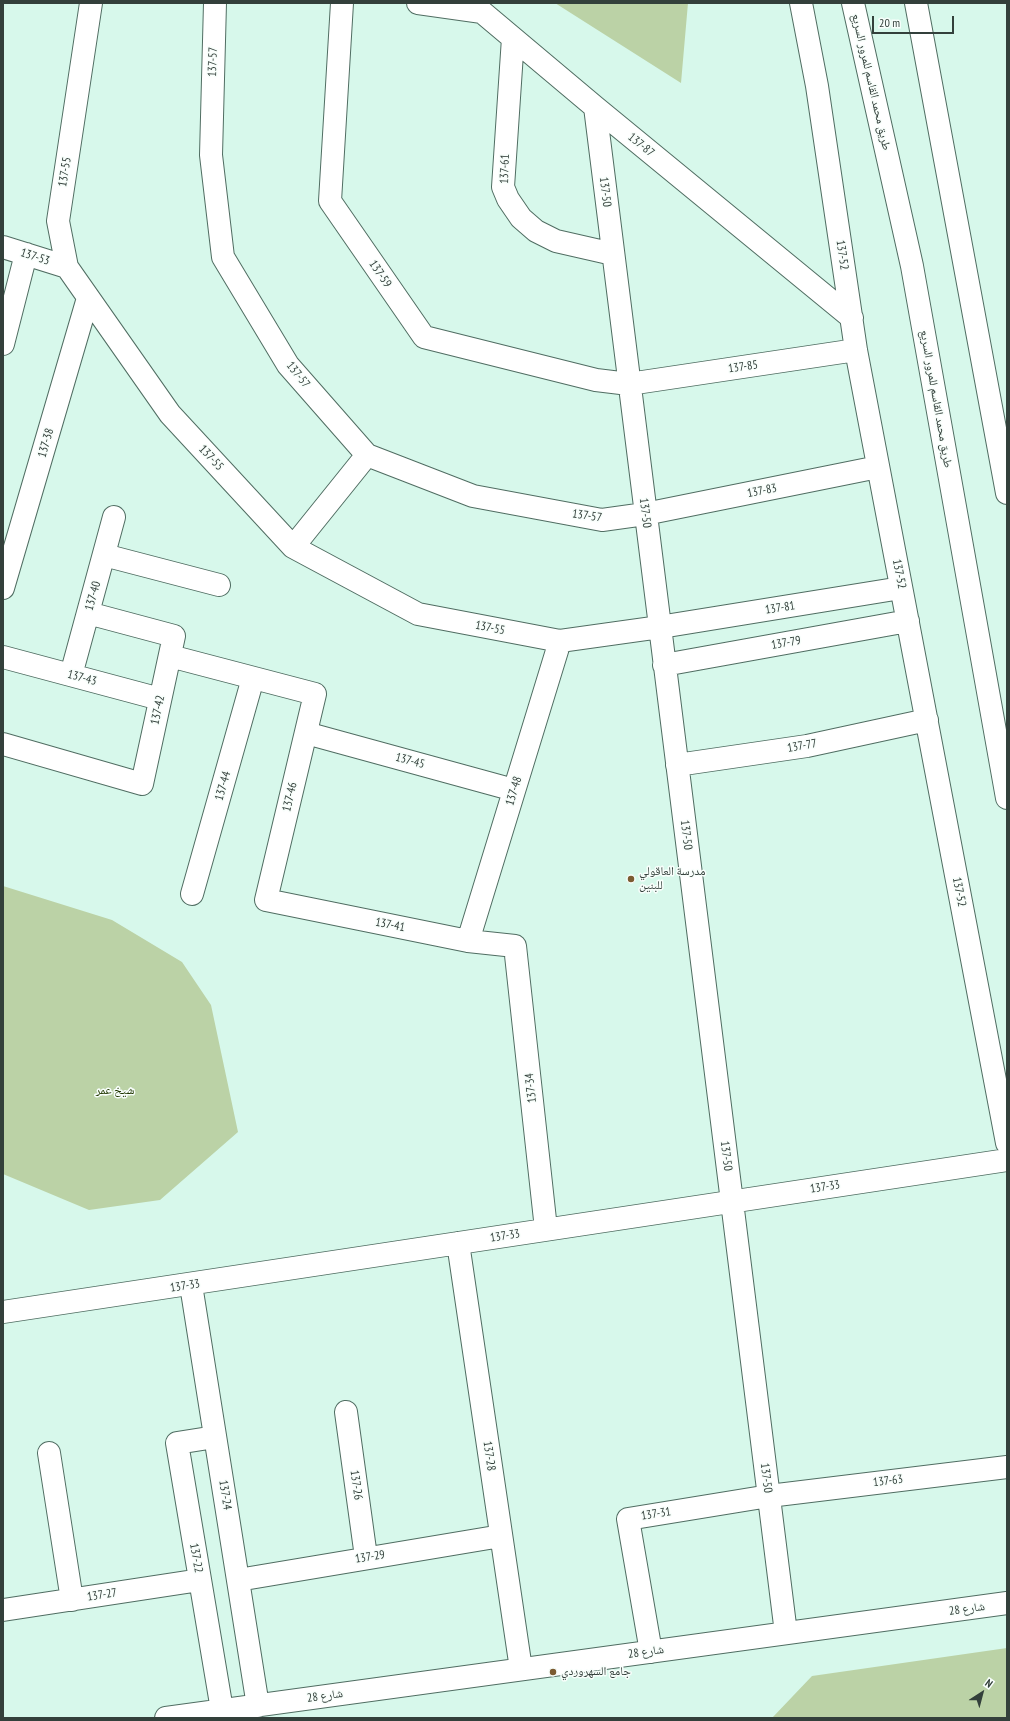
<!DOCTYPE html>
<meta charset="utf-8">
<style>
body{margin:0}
#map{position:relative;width:1010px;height:1721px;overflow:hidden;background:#d7f8eb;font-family:"PT Sans Narrow",sans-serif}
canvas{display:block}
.frame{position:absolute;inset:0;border:4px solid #33403b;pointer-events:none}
.north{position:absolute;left:962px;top:1673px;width:40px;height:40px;-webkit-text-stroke:3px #f8fefb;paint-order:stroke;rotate:36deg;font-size:11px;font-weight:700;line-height:16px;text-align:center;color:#33403b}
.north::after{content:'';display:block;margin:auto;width:14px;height:18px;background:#33403b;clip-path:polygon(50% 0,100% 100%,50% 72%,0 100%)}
.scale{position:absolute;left:872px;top:16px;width:82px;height:18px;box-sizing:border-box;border:2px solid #33403b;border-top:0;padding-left:5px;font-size:12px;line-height:14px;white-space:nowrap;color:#33403b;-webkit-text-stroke:3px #f8fefb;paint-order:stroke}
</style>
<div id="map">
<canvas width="1010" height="1721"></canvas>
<div class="frame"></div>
<div class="north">N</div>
<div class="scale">20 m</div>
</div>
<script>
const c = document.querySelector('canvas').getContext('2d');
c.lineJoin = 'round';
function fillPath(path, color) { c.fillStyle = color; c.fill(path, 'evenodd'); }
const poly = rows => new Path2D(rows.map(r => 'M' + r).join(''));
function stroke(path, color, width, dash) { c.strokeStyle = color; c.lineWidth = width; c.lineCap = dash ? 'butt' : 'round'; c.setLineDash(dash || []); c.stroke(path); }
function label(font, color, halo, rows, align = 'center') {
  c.font = font + ' "PT Sans Narrow","Noto Naskh Arabic",sans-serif'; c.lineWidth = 3; c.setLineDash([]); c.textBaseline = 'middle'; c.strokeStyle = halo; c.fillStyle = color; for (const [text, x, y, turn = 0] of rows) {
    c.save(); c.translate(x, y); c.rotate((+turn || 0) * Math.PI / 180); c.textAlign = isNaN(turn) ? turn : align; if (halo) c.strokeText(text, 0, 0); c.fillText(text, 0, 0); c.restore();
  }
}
const green = poly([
 [555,3,688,3,681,83],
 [3,886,112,920,182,962,211,1005,238,1132,160,1200,89,1210,3,1174],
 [1007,1648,1007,1718,772,1718,812,1676]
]);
const minor = poly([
 [91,3,58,221,67,267,170,414,293,547,418,614,560,641,660,627,901,588],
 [215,3,211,155,223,257,288,365,367,455,473,496,602,520,645,514,878,467],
 [342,3,330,201,424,337,596,380,629,384,856,350],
 [418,3,482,12,595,107,852,318],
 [801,3,817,86,856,350,1007,1143],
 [513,38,503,187,508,199,521,218,536,231,556,241,613,254],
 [595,107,786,1633],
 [3,247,67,267],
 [3,344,26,254],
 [293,547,367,455],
 [104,555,219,585],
 [3,588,88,298],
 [170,656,315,694,266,900,468,941,515,946,546,1229],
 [3,657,160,699],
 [664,665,908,621],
 [71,675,114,517],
 [306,733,514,790],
 [3,744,142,784,174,636,88,613],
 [677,765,807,746,927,720],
 [192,894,253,678],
 [468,941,560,641],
 [458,1243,521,1669],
 [191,1285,258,1706],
 [3,1312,1007,1160],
 [346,1412,366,1557],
 [215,1437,177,1443,222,1710],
 [49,1453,72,1600],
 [238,1580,501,1536],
 [3,1610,200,1580],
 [651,1652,628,1519,769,1496,1007,1467],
 [166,1718,1007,1603]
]);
const highway = poly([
 [853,3,912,266,1007,798],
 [916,3,1007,493]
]);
const markers = [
 [631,879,4,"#7b5b31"],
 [553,1672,4,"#7b5b31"]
];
const streetNames = [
 ["137-57",213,62,-88],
 ["طريق محمد القاسم للمرور السريع",871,82,77],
 ["137-87",641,145,39],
 ["137-61",505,169,-88],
 ["137-55",65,172,-81],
 ["137-50",605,192,83],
 ["137-52",842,255,82],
 ["137-53",35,257,18],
 ["137-59",380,274,56],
 ["137-85",743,367,-8],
 ["137-57",298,375,51],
 ["طريق محمد القاسم للمرور السريع",936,399,80],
 ["137-38",46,443,-74],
 ["137-55",211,458,47],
 ["137-83",762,491,-11],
 ["137-50",645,513,83],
 ["137-57",587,516,8],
 ["137-52",899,574,79],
 ["137-40",93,596,-74],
 ["137-81",780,608,-9],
 ["137-55",490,628,11],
 ["137-79",786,643,-10],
 ["137-43",82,678,15],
 ["137-42",158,710,-78],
 ["137-77",802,746,-10],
 ["137-45",410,761,15],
 ["137-44",223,786,-74],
 ["137-48",514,791,-73],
 ["137-46",290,797,-77],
 ["137-50",686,835,83],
 ["137-52",959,892,79],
 ["137-41",390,925,11],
 ["137-34",531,1088,-96],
 ["137-50",726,1156,83],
 ["137-33",825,1187,-9],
 ["137-33",505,1236,-9],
 ["137-33",185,1286,-9],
 ["137-28",489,1456,82],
 ["137-50",766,1478,83],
 ["137-63",888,1481,-7],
 ["137-26",356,1485,82],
 ["137-24",225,1495,81],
 ["137-31",656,1514,-9],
 ["137-29",370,1557,-9],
 ["137-22",196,1558,80],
 ["137-27",102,1595,-9],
 ["شارع 28",967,1609,-8],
 ["شارع 28",646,1652,-8],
 ["شارع 28",325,1696,-8]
];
const poiNames = [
 ["مدرسة العاقولي",639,872],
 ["للبنين",639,886],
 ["جامع السهروردي",561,1672]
];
const parkNames = [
 ["شيخ عمر",115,1091]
];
fillPath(green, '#bbd2a6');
stroke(minor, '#506d62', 24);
stroke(highway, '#506d62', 24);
stroke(minor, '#fff', 22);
stroke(highway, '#fff', 22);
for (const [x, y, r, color] of markers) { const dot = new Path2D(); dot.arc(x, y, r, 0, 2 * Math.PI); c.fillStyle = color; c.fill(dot); stroke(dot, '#f8fefb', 1.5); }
label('12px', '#33403b', '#f8fefb', streetNames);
label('12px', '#33403b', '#f8fefb', poiNames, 'left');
label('12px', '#203700', '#f8fefb', parkNames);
</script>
